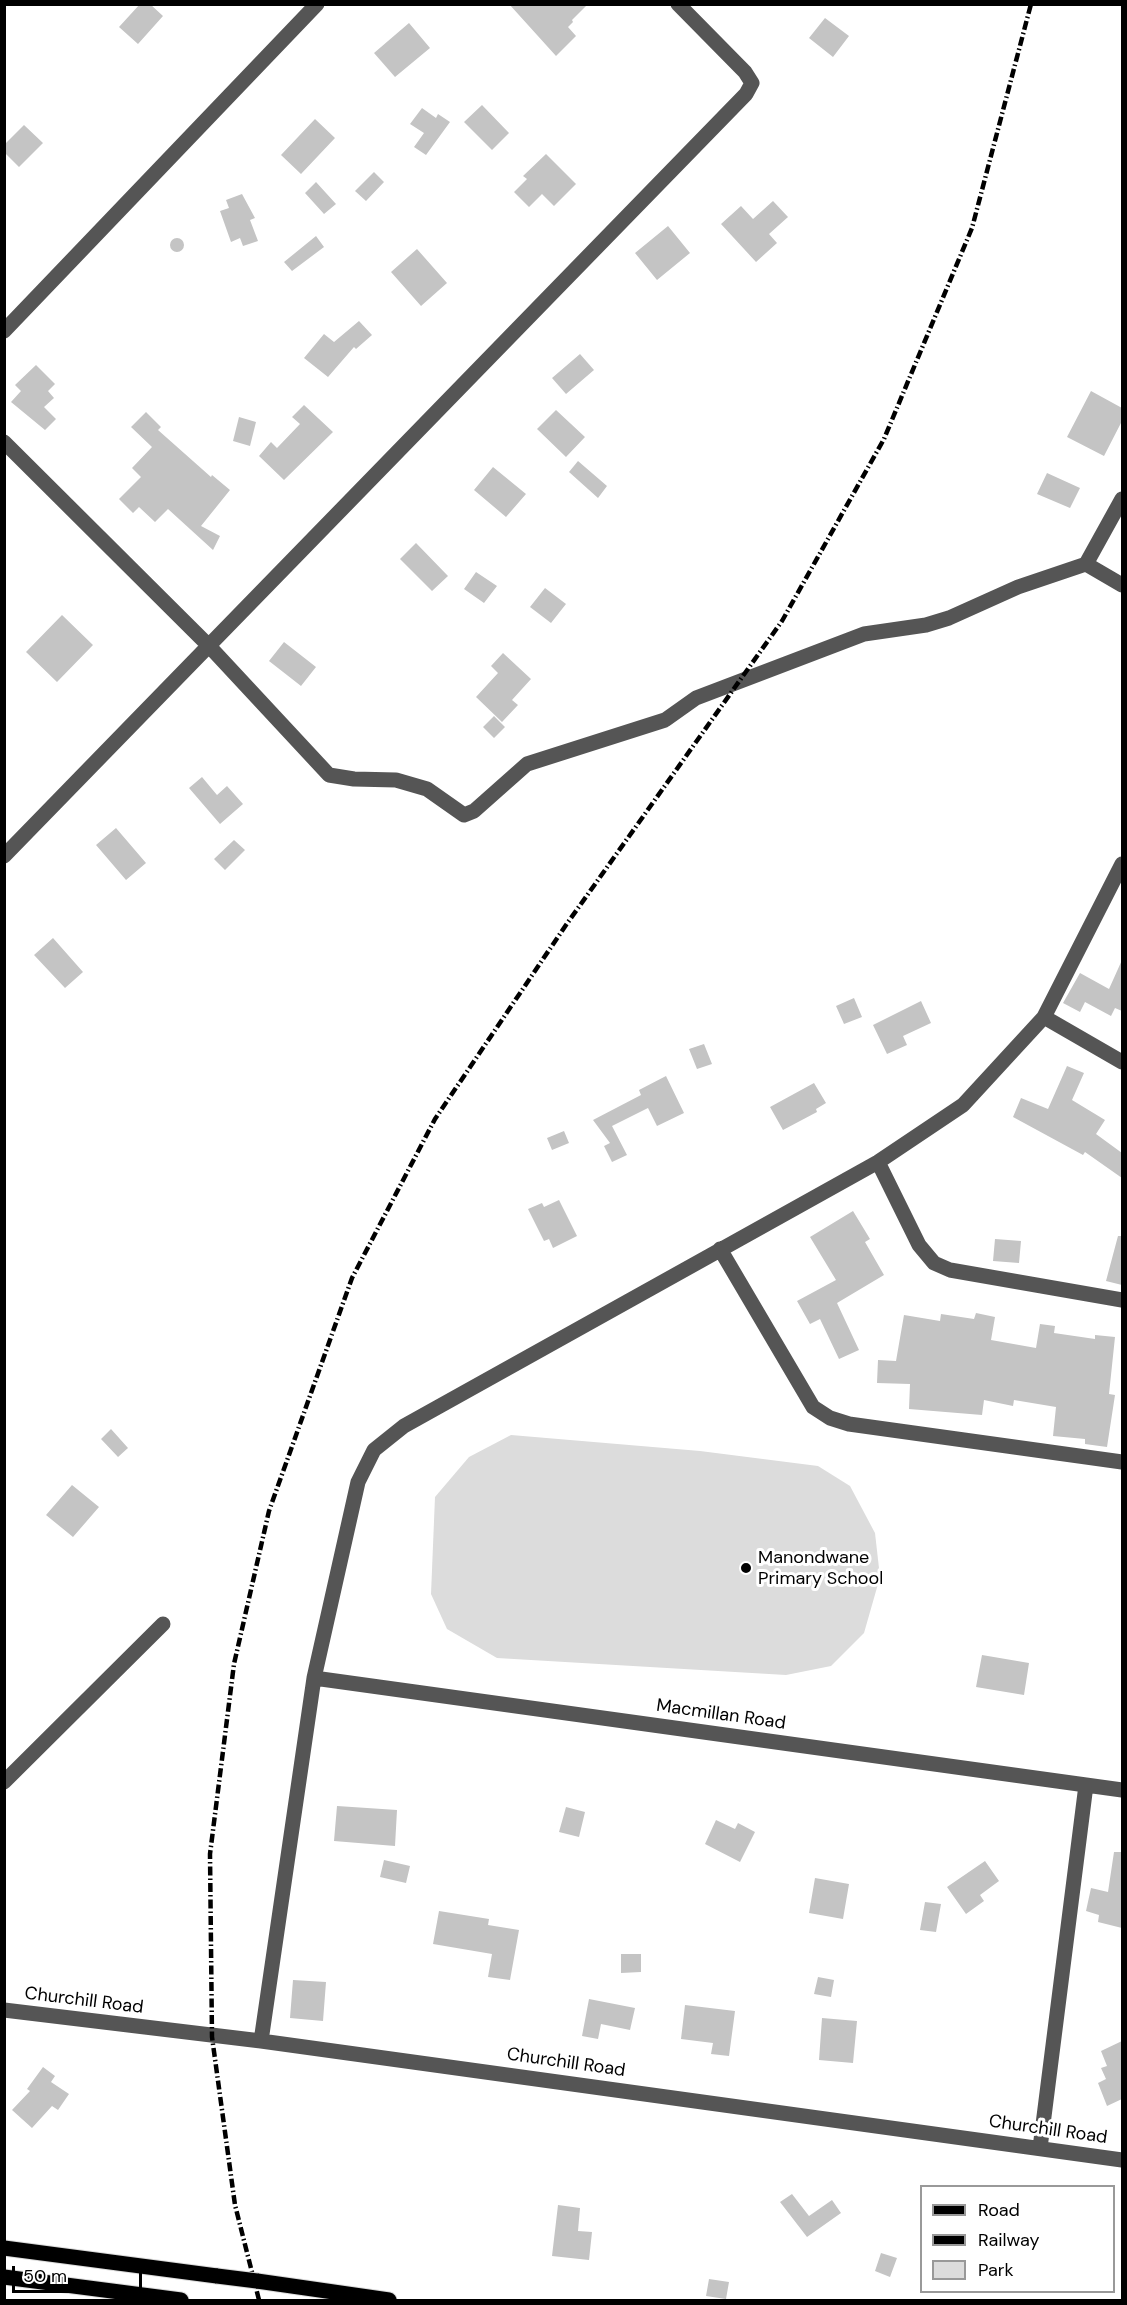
<!DOCTYPE html>
<style>
body{margin:0}
#map{position:relative;width:1127px;height:2305px;overflow:hidden;background:#fff;font-family:"DM Sans",sans-serif}
canvas{display:block}
.frame{position:absolute;inset:0;border:6px solid #000;pointer-events:none}
.legend{position:absolute;left:920px;top:2185px;width:195px;height:108px;box-sizing:border-box;background:#fff;border:2px solid #999;margin:0;padding:8px 10px;list-style:none;font-size:18px;color:#000}
.legend li{display:flex;align-items:center;gap:12px;height:30px}
.legend b{width:30px;border:2px solid #999}
.scale{position:absolute;left:12px;top:2266px;width:130px;height:27px;box-sizing:border-box;border:3px solid #000;border-top:0;padding-left:8px;font-size:18px;line-height:21px;white-space:nowrap;color:#000;-webkit-text-stroke:4px #fff;paint-order:stroke}
</style>
<div id="map">
<canvas width="1127" height="2305"></canvas>
<div class="frame"></div>
<ul class="legend">
<li><b style="height:8px;background:#000"></b>Road</li>
<li><b style="height:8px;background:#000"></b>Railway</li>
<li><b style="height:16px;background:#dcdcdc"></b>Park</li>
</ul>
<div class="scale">50 m</div>
</div>
<script>
const c = document.querySelector('canvas').getContext('2d');
c.lineJoin = 'round';
function fillPath(path, color) { c.fillStyle = color; c.fill(path, 'evenodd'); }
const poly = rows => new Path2D(rows.map(r => 'M' + r).join(''));
function stroke(path, color, width, dash) { c.strokeStyle = color; c.lineWidth = width; c.lineCap = dash ? 'butt' : 'round'; c.setLineDash(dash || []); c.stroke(path); }
function label(font, color, halo, rows, align = 'center') {
  c.font = font + ' "DM Sans",sans-serif'; c.lineWidth = 6; c.setLineDash([]); c.textBaseline = 'middle'; c.strokeStyle = halo; c.fillStyle = color; for (const [text, x, y, turn = 0] of rows) {
    c.save(); c.translate(x, y); c.rotate((+turn || 0) * Math.PI / 180); c.textAlign = isNaN(turn) ? turn : align; if (halo) c.strokeText(text, 0, 0); c.fillText(text, 0, 0); c.restore();
  }
}
const green = poly([
 [511,1435,700,1451,818,1466,850,1486,875,1533,880,1577,864,1633,831,1666,786,1675,497,1658,447,1629,431,1594,435,1497,469,1457]
]);
const building = poly([
 [140,4,150,4,163,16,138,44,119,27],
 [509,4,588,4,572,20,573,22,568,27,576,36,556,56],
 [825,18,849,36,833,57,809,38],
 [409,23,430,48,395,77,374,53],
 [482,105,509,133,492,150,464,122],
 [422,108,436,118,438,114,450,122,426,155,414,147,424,133,410,124],
 [315,119,335,138,301,174,281,155],
 [24,125,43,143,19,167,4,152,4,145],
 [546,154,576,184,554,206,542,194,529,207,514,192,527,179,523,176],
 [374,172,384,182,366,201,355,191],
 [316,182,336,204,324,214,305,193],
 [242,194,255,218,250,220,258,241,243,246,240,238,231,242,220,211,229,208,226,200],
 [773,201,788,217,769,234,777,243,756,262,721,224,741,206,753,219],
 [668,226,690,253,657,280,635,253],
 [316,236,324,247,292,271,284,262],
 '170 245a7 7 0 1 1 14 0a7 7 0 1 1-14 0Z',
 [417,249,447,283,421,306,391,272],
 [359,321,372,335,356,349,354,347,328,377,304,358,324,334,334,342],
 [580,354,594,370,566,394,552,378],
 [36,365,55,384,48,391,54,398,44,407,56,419,45,430,11,402,21,391,15,385],
 [1091,391,1122,408,1122,421,1104,456,1067,437],
 [304,405,333,432,284,480,259,456,271,442,277,448,300,424,292,417],
 [556,410,585,437,566,457,537,429],
 [146,412,161,427,158,430,211,477,212,475,230,490,201,526,220,536,213,550,168,509,155,522,139,507,133,513,119,499,141,477,132,468,152,447,131,427],
 [239,417,256,422,250,446,233,441],
 [578,461,607,486,598,498,569,472],
 [493,467,526,494,506,517,474,490],
 [1047,473,1080,488,1070,508,1037,494],
 [416,543,448,576,432,591,400,559],
 [476,572,497,586,484,603,464,589],
 [545,588,566,604,551,623,530,607],
 [62,615,93,645,57,682,26,652],
 [284,642,316,667,301,686,269,661],
 [503,653,531,679,512,700,518,705,502,722,476,697,498,673,491,666],
 [494,716,505,727,494,738,483,727],
 [202,777,217,795,227,786,243,804,220,824,189,788],
 [116,828,146,863,126,880,96,845],
 [234,840,245,850,225,870,214,859],
 [53,938,83,972,65,988,34,955],
 [1122,960,1122,1011,1115,1008,1111,1016,1085,1002,1080,1012,1063,1003,1080,973,1109,989],
 [854,998,862,1017,844,1024,836,1006],
 [921,1001,931,1023,903,1036,907,1045,887,1054,873,1025],
 [704,1044,712,1064,697,1069,689,1049],
 [1067,1066,1084,1073,1072,1100,1105,1120,1096,1134,1122,1153,1122,1178,1085,1152,1083,1155,1013,1117,1021,1098,1048,1109],
 [666,1076,684,1113,657,1126,648,1108,612,1126,627,1155,612,1162,604,1146,610,1143,593,1120,641,1095,639,1090],
 [814,1083,826,1103,816,1109,817,1112,783,1130,770,1107],
 [564,1131,569,1143,552,1150,547,1138],
 [559,1200,577,1236,553,1248,549,1239,544,1241,528,1209,542,1203,544,1207],
 [853,1211,870,1239,865,1242,884,1275,837,1303,859,1350,839,1359,820,1319,810,1324,797,1301,836,1280,810,1237],
 [1118,1236,1122,1236,1122,1285,1106,1281],
 [995,1239,1021,1241,1019,1263,993,1261],
 [976,1313,995,1317,991,1340,1036,1348,1040,1324,1055,1326,1054,1333,1095,1339,1095,1335,1115,1337,1109,1394,1115,1395,1107,1447,1085,1444,1085,1439,1053,1436,1056,1407,1014,1400,1013,1406,984,1400,982,1415,909,1409,910,1384,877,1383,878,1360,896,1361,904,1315,940,1321,941,1314,974,1319],
 [111,1429,128,1448,118,1457,101,1439],
 [72,1485,99,1507,73,1537,46,1515],
 [982,1655,1029,1663,1024,1695,976,1687],
 [337,1806,397,1810,395,1846,334,1841],
 [566,1807,585,1812,579,1837,559,1832],
 [716,1820,735,1829,738,1823,755,1832,740,1862,705,1844],
 [1114,1852,1122,1852,1122,1928,1098,1922,1099,1915,1086,1911,1091,1888,1108,1892],
 [384,1860,410,1866,406,1883,380,1877],
 [985,1861,999,1881,980,1895,984,1901,966,1914,947,1887],
 [815,1878,849,1884,843,1919,809,1913],
 [925,1902,941,1904,936,1932,920,1930],
 [439,1911,489,1919,488,1925,519,1930,510,1980,488,1977,492,1954,433,1944],
 [621,1954,641,1954,641,1972,621,1973],
 [818,1977,834,1980,831,1997,814,1994],
 [293,1980,326,1982,323,2021,290,2018],
 [589,1999,635,2008,630,2030,601,2024,598,2039,582,2036],
 [685,2005,735,2011,729,2056,711,2054,713,2043,681,2039],
 [822,2018,857,2021,853,2063,819,2060],
 [1122,2041,1122,2099,1107,2106,1098,2083,1106,2079,1101,2068,1107,2066,1101,2051],
 [43,2067,55,2076,51,2082,69,2094,58,2110,52,2106,32,2128,12,2110,30,2091,27,2089],
 [792,2194,809,2216,832,2200,841,2213,807,2237,780,2202],
 [558,2205,580,2208,578,2231,592,2232,589,2260,552,2256],
 [881,2253,897,2258,890,2277,875,2271],
 [709,2279,729,2282,726,2299,706,2296]
]);
const minor = poly([
 [4,331,317,4],
 [4,442,210,647,329,775,354,779,396,780,427,789,464,815,474,811,527,764,665,720,696,698,864,634,926,625,949,618,1018,587,1086,564],
 [1122,499,1086,564,1122,585],
 [4,856,746,94,752,83,745,72,678,4],
 [1044,1017,1122,1062],
 [878,1162,919,1245,934,1263,950,1270,1122,1300],
 [720,1249,813,1407,830,1418,849,1424,1122,1462],
 [314,1678,1122,1790],
 [4,1782,163,1624],
 [4,2010,261,2041,1122,2160],
 [261,2041,314,1678,358,1482,374,1450,404,1426,878,1162,963,1105,1044,1017,1122,864],
 [1040,2148,1086,1785]
]);
const major = poly([
 [4,2248,217,2276],
 [4,2277,181,2300],
 [257,2281,389,2300]
]);
const rail = poly([
 [259,2300,235,2205,212,2037,210,1854,234,1664,269,1511,352,1278,435,1119,566,925,782,621,884,439,972,228,1031,4]
]);
const majorBridge = poly([
 [217,2276,257,2281]
]);
const markers = [
 [746,1568,6,"#000"]
];
const poiNames = [
 ["Manondwane",758,1558],
 ["Primary School",758,1579]
];
const streetNames = [
 ["Macmillan Road",721,1715,8],
 ["Churchill Road",84,2001,7],
 ["Churchill Road",566,2063,8],
 ["Churchill Road",1048,2130,8]
];
fillPath(green, '#dcdcdc');
fillPath(building, '#c4c4c4');
stroke(major, '#dbdbdb', 17);
stroke(minor, '#555', 15);
stroke(major, '#000', 15);
stroke(rail, '#000', 4.5, [9, 3, 1.5, 3]);
stroke(majorBridge, '#dbdbdb', 17, []);
stroke(majorBridge, '#000', 15);
for (const [x, y, r, color] of markers) { const dot = new Path2D(); dot.arc(x, y, r, 0, 2 * Math.PI); c.fillStyle = color; c.fill(dot); stroke(dot, '#fff', 2); }
label('18px', '#000', '#fff', poiNames, 'left');
label('18px', '#000', '#fff', streetNames);
</script>
